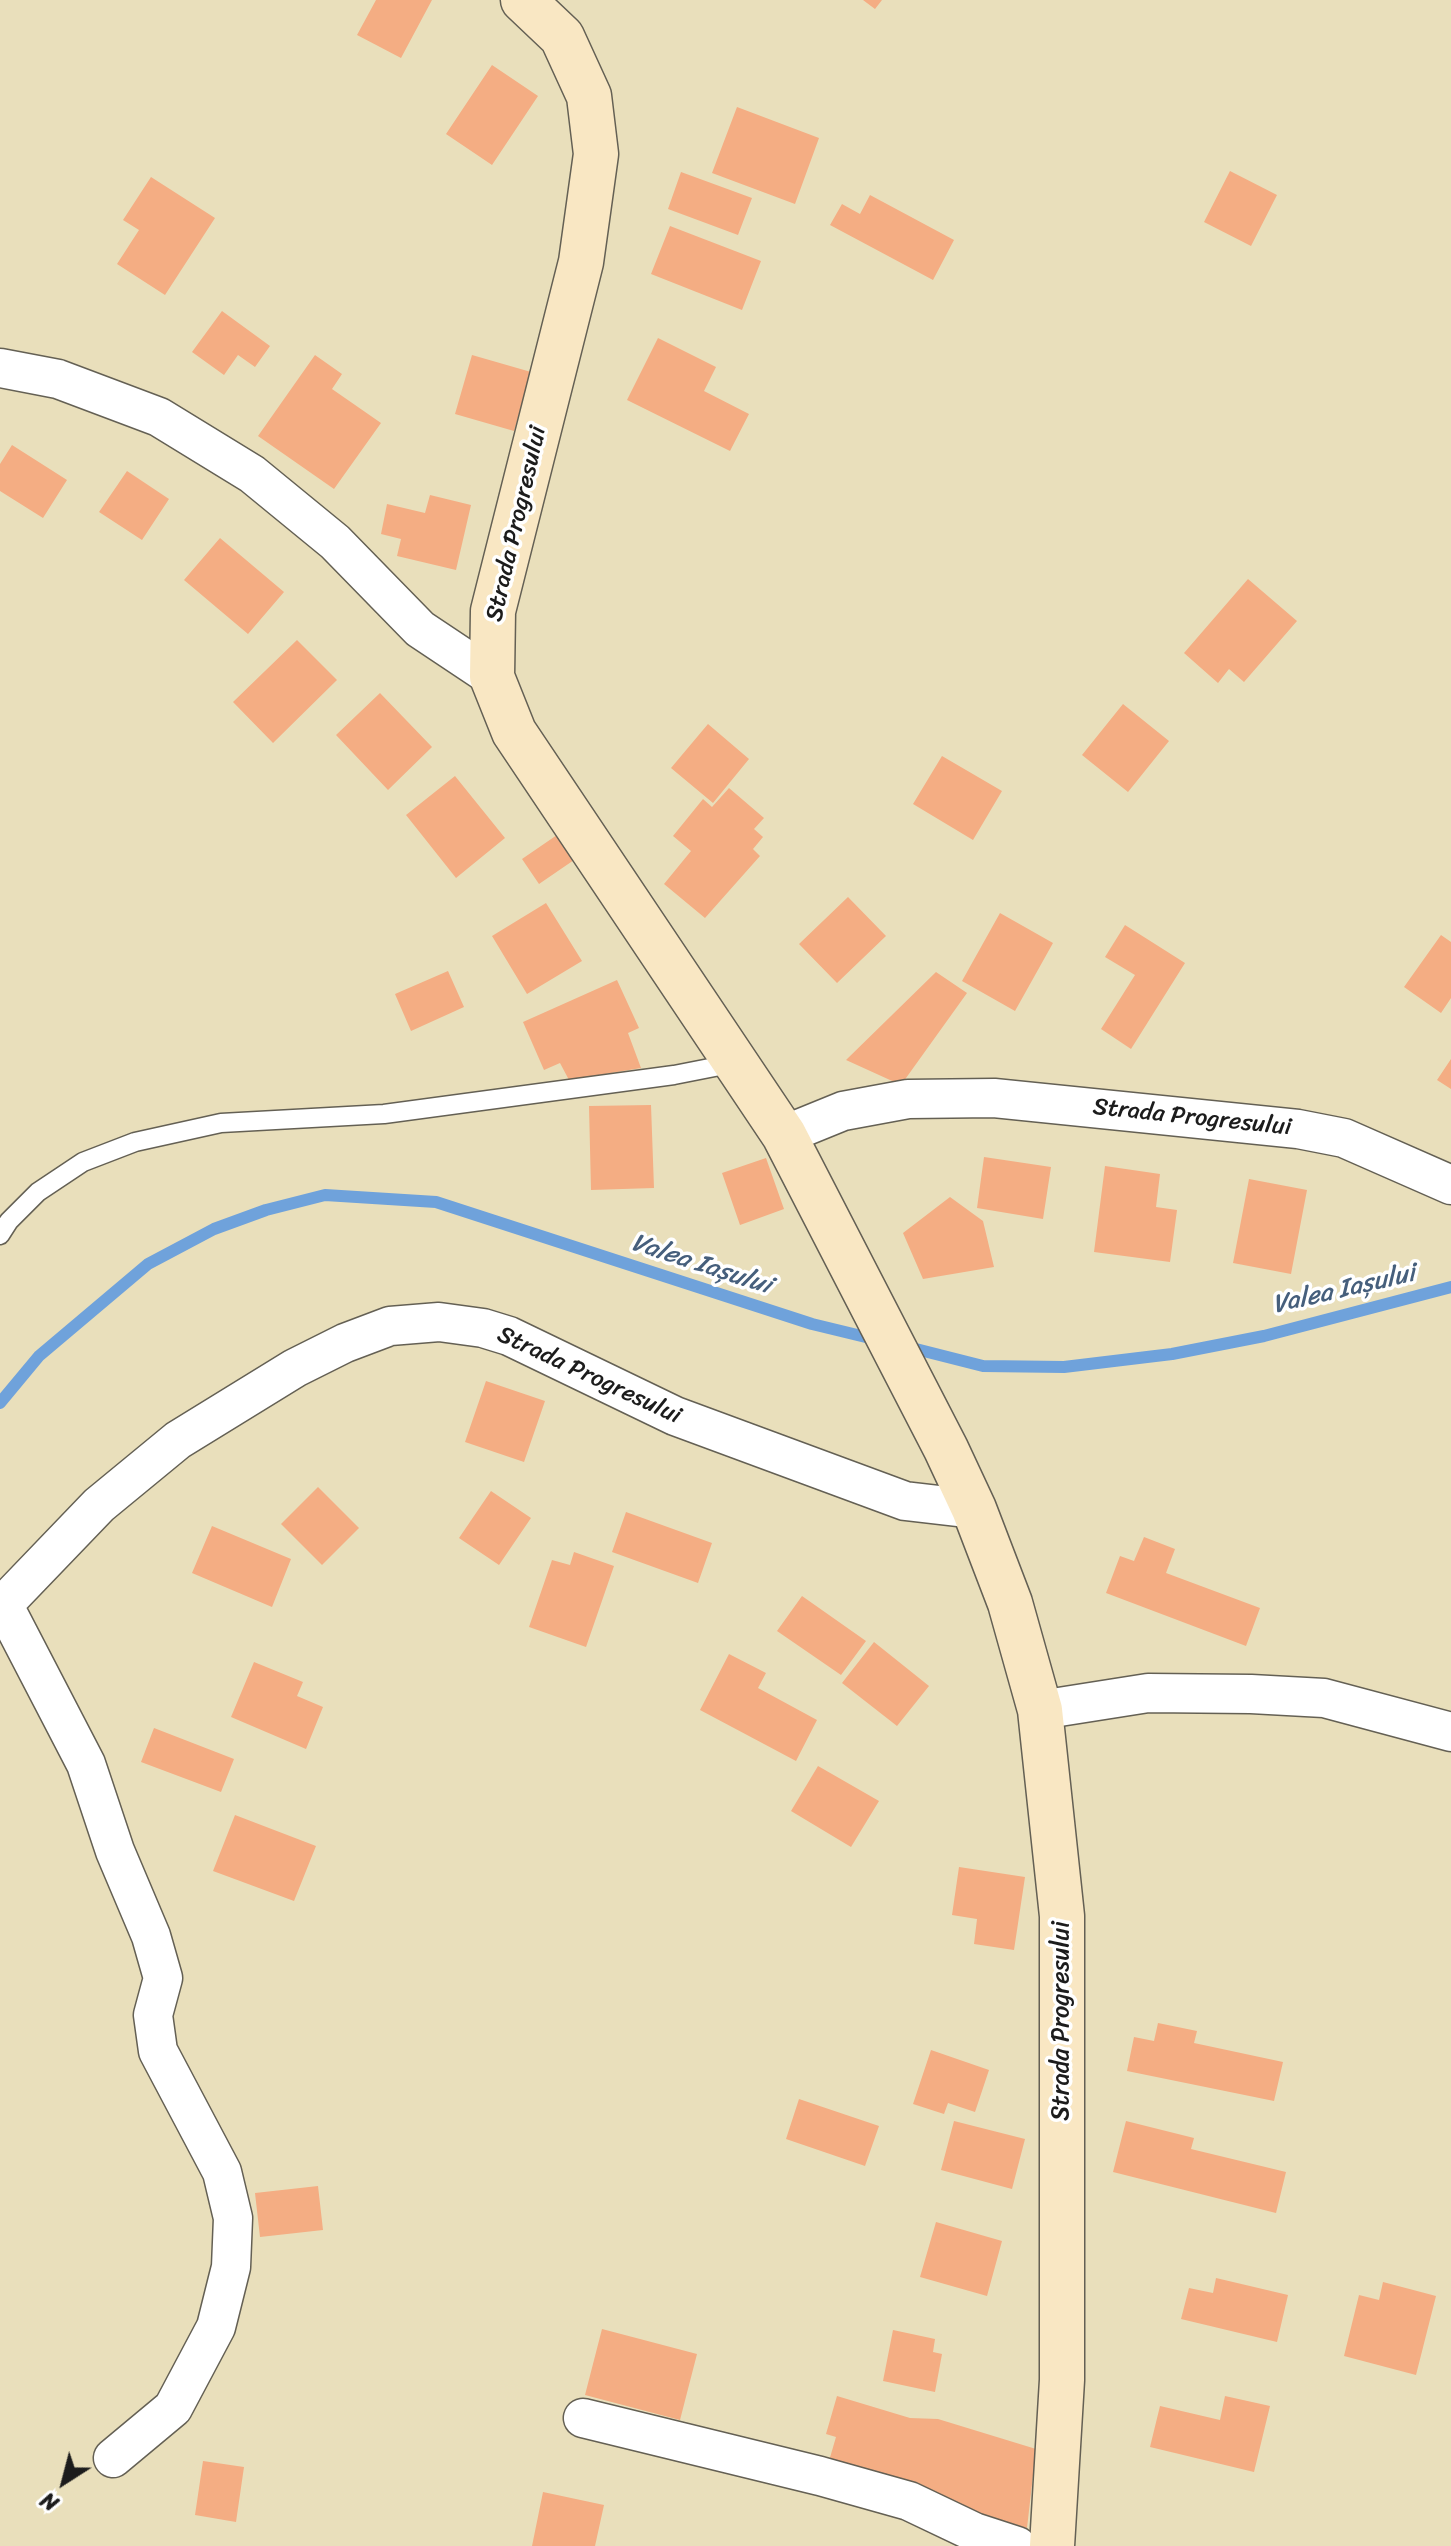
<!DOCTYPE html>
<meta charset="utf-8">
<style>
body{margin:0}
#map{position:relative;width:1451px;height:2546px;overflow:hidden;background:#e9dfbb;font-family:Sriracha,sans-serif}
canvas{display:block}
.north{position:absolute;left:24px;top:2442px;width:80px;height:80px;-webkit-text-stroke:6px #fff;paint-order:stroke;rotate:216deg;font-size:22px;font-weight:700;line-height:32px;text-align:center;color:#1c1c1c}
.north::after{content:'';display:block;margin:auto;width:28px;height:36px;background:#1c1c1c;clip-path:polygon(50% 0,100% 100%,50% 72%,0 100%)}
</style>
<div id="map">
<canvas width="1451" height="2546"></canvas>
<div class="north">N</div>
</div>
<script>
const c = document.querySelector('canvas').getContext('2d');
c.lineJoin = 'round';
const poly = rows => new Path2D(rows.map(r => 'M' + r).join(''));
function stroke(path, color, width, dash) { c.strokeStyle = color; c.lineWidth = width; c.lineCap = dash ? 'butt' : 'round'; c.setLineDash(dash || []); c.stroke(path); }
function fillPath(path, color) { c.fillStyle = color; c.fill(path, 'evenodd'); }
function label(font, color, halo, rows, align = 'center') {
  c.font = font + ' Sriracha,sans-serif'; c.lineWidth = 7; c.setLineDash([]); c.textBaseline = 'middle'; c.strokeStyle = halo; c.fillStyle = color; for (const [text, x, y, turn = 0] of rows) {
    c.save(); c.translate(x, y); c.rotate((+turn || 0) * Math.PI / 180); c.textAlign = isNaN(turn) ? turn : align; if (halo) c.strokeText(text, 0, 0); c.fillText(text, 0, 0); c.restore();
  }
}
const stream = poly([
 [904,1346,983,1366,1064,1367,1172,1354,1264,1336,1451,1287],
 [0,1403,39,1356,148,1264,214,1229,266,1210,325,1195,436,1202,812,1324,878,1340]
]);
const building = poly([
 [376,0,432,0,401,58,357,35],
 [863,0,882,0,875,9],
 [492,65,538,96,492,165,446,134],
 [737,107,819,138,795,204,712,173],
 [1230,171,1277,195,1251,246,1204,222],
 [681,172,752,198,738,235,668,209],
 [151,177,215,218,165,295,117,264,139,230,123,220],
 [870,195,954,240,933,280,830,225,842,204,860,214],
 [670,226,761,261,742,310,651,274],
 [222,311,270,346,255,367,238,355,224,375,192,352],
 [658,338,716,367,704,391,749,414,730,451,627,400],
 [315,355,342,374,332,389,381,423,334,489,258,436],
 [472,355,531,372,514,431,455,414],
 [12,445,67,480,43,518,0,491,0,464],
 [127,471,169,499,142,540,99,512],
 [430,495,471,505,456,570,397,556,401,539,381,534,387,504,425,513],
 [220,538,284,592,248,634,184,580],
 [1248,579,1297,621,1244,682,1229,669,1218,683,1184,653],
 [297,640,337,680,273,743,233,702],
 [380,693,432,747,388,790,336,735],
 [1123,704,1169,741,1128,792,1082,755],
 [708,724,749,759,713,803,671,768],
 [942,756,1002,791,973,840,913,804],
 [455,776,505,838,456,878,406,815],
 [729,788,764,818,754,829,763,837,753,849,760,856,705,918,664,884,691,851,673,836,703,799,712,807],
 [557,835,574,860,539,884,522,859],
 [848,897,886,936,837,983,799,944],
 [546,903,582,961,527,994,492,936],
 [1000,913,1053,943,1015,1011,962,981],
 [1125,925,1185,963,1131,1049,1101,1029,1135,975,1105,957],
 [1441,935,1451,942,1451,998,1441,1013,1404,987],
 [448,971,464,1007,411,1031,395,994],
 [936,972,967,993,901,1085,846,1060],
 [617,980,639,1028,628,1033,641,1068,569,1080,560,1063,544,1070,523,1022],
 [1451,1059,1451,1089,1437,1080],
 [651,1105,654,1188,591,1190,589,1106],
 [984,1157,1051,1167,1043,1219,977,1208],
 [766,1158,784,1209,740,1225,722,1173],
 [1105,1166,1160,1174,1156,1207,1177,1210,1170,1262,1094,1252],
 [1249,1179,1307,1190,1291,1274,1233,1263],
 [950,1197,983,1221,994,1267,923,1279,903,1233],
 [486,1381,545,1401,524,1462,465,1442],
 [318,1487,359,1528,322,1565,281,1524],
 [491,1491,531,1518,499,1565,459,1538],
 [626,1512,712,1543,698,1583,612,1552],
 [212,1526,291,1559,272,1607,192,1573],
 [1144,1537,1175,1549,1166,1573,1260,1608,1246,1646,1106,1593,1120,1556,1134,1561],
 [574,1552,614,1566,586,1647,529,1627,552,1560,570,1565],
 [802,1596,866,1641,841,1675,777,1631],
 [874,1642,929,1686,897,1726,842,1683],
 [729,1654,766,1673,758,1688,817,1720,796,1761,700,1710],
 [254,1662,303,1682,297,1696,323,1707,306,1749,231,1717],
 [154,1728,234,1759,221,1792,141,1762],
 [818,1766,879,1801,851,1847,791,1811],
 [235,1815,316,1846,294,1901,213,1871],
 [959,1867,1025,1877,1014,1950,974,1944,977,1919,952,1915],
 [1158,2023,1197,2031,1194,2043,1283,2062,1274,2101,1127,2071,1134,2037,1154,2041],
 [931,2050,989,2070,975,2112,948,2103,944,2114,913,2104],
 [799,2099,879,2126,865,2166,786,2139],
 [954,2121,1025,2139,1012,2189,941,2170],
 [1126,2121,1194,2138,1191,2149,1286,2172,1276,2213,1113,2172],
 [318,2186,323,2230,260,2237,255,2193],
 [936,2222,1002,2241,987,2296,920,2277],
 [1216,2278,1288,2295,1277,2342,1181,2319,1189,2288,1213,2293],
 [1383,2282,1436,2296,1416,2375,1344,2356,1359,2295,1379,2300],
 [602,2329,697,2354,680,2420,585,2395],
 [893,2330,935,2339,933,2352,942,2354,935,2392,883,2381],
 [837,2396,910,2418,938,2419,1036,2449,1027,2528,914,2493,829,2461,836,2437,826,2434],
 [1225,2396,1270,2406,1254,2472,1150,2447,1160,2406,1220,2420],
 [203,2461,244,2467,236,2522,195,2515],
 [543,2492,604,2505,595,2546,532,2546]
]);
const lane = poly([
 [0,1235,9,1221,38,1192,83,1162,135,1142,221,1123,384,1114,674,1075,735,1063]
]);
const street = poly([
 [0,368,58,379,159,417,252,474,335,542,420,629,492,677],
 [784,1135,843,1111,908,1099,994,1098,1298,1129,1344,1138,1451,1185],
 [3,1604,86,1764,115,1851,151,1936,163,1978,153,2015,158,2051,222,2172,233,2218,231,2267,216,2327,173,2408,113,2458],
 [0,1608,99,1505,178,1440,295,1368,345,1343,390,1326,439,1322,483,1328,509,1336,675,1416,905,1501,974,1509],
 [1040,1710,1148,1693,1251,1694,1324,1698,1451,1732],
 [583,2418,820,2476,909,2501,974,2532,1017,2546]
]);
const secondary = poly([
 [523,0,562,37,589,96,596,154,581,262,493,611,492,677,514,732,784,1135,946,1449,974,1509,1010,1603,1040,1710,1062,1916,1062,2380,1052,2546]
]);
const streetNames = [
 ["Strada Progresului",517,524,-77],
 ["Strada Progresului",1192,1118,6],
 ["Strada Progresului",589,1376,25],
 ["Strada Progresului",1062,2021,-90]
];
const waterNames = [
 ["Valea Iașului",701,1265,18],
 ["Valea Iașului",1344,1290,-13]
];
stroke(stream, '#6fa2db', 12);
fillPath(building, '#f4ad83');
stroke(lane, '#646054', 21);
stroke(street, '#646054', 41);
stroke(secondary, '#646054', 47);
stroke(lane, '#fff', 18);
stroke(street, '#fff', 38);
stroke(secondary, '#f9e7c3', 44);
label('24px', '#1c1c1c', '#fff', streetNames);
label('italic 26px', '#465f7c', '#fff', waterNames);
</script>
